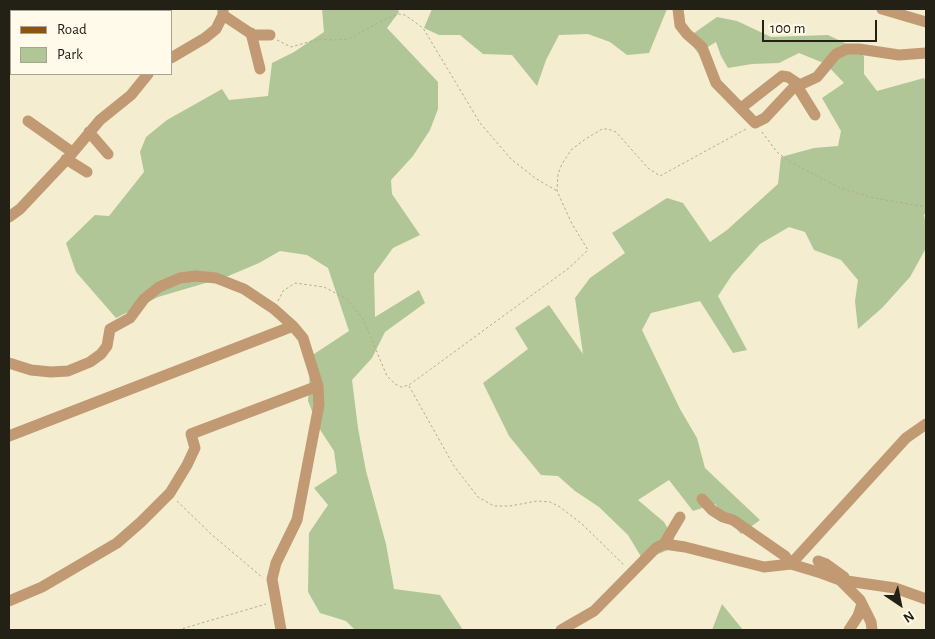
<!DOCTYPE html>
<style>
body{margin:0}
#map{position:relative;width:935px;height:639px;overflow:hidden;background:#f4edd0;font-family:"Alegreya Sans",sans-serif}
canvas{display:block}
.frame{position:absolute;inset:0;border:10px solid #232016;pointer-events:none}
.legend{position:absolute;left:10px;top:10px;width:162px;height:65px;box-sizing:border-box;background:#fffae9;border:1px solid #a7a395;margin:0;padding:6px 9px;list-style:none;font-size:15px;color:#232016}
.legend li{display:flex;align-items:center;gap:10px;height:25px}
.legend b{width:25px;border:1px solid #a7a395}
.north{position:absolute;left:875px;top:579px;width:50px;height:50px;-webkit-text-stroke:4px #fffae9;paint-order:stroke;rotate:146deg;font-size:14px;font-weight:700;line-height:20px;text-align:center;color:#232016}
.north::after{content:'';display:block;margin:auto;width:18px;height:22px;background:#232016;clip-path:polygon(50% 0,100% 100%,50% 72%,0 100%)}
.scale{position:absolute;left:762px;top:20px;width:115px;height:22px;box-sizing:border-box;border:2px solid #232016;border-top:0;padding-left:6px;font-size:15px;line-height:18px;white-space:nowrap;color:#232016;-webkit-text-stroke:4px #fffae9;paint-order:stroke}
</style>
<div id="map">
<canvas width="935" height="639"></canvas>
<div class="frame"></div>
<ul class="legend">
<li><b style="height:6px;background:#8d540a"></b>Road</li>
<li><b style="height:14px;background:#b0c697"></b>Park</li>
</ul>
<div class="north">N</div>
<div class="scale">100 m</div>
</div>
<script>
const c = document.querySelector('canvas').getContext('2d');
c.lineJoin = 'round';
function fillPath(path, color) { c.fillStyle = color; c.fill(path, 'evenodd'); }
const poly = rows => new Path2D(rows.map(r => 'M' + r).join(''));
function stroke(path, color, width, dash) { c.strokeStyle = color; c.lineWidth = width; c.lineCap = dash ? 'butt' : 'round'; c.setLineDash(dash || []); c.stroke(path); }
const green = poly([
 [322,9,398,9,399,12,387,28,438,82,438,109,430,130,413,156,391,180,392,194,420,235,393,248,374,274,375,317,419,290,425,303,385,332,372,358,352,380,358,428,366,471,386,544,394,589,440,595,463,630,355,630,346,621,320,613,308,592,309,533,328,505,314,488,337,473,334,451,319,428,308,401,311,356,349,331,328,268,307,255,280,251,259,263,226,277,158,297,116,318,76,272,66,243,95,215,109,216,144,172,140,152,146,137,167,120,222,89,229,100,268,96,272,63,294,52,324,32],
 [432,9,667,9,649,53,627,55,610,42,588,34,559,35,546,60,537,86,512,55,483,54,460,35,439,35,424,28],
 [717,17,737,21,771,37,828,35,849,45,864,56,864,74,877,91,924,78,926,82,926,213,924,215,926,225,926,248,910,277,882,308,858,329,855,301,858,280,841,260,814,250,805,232,789,227,760,244,732,275,718,296,747,350,733,353,700,301,651,313,642,330,680,409,697,438,705,468,760,520,741,534,715,504,693,511,669,480,638,500,664,522,678,546,643,560,628,535,599,507,575,491,558,476,541,475,509,436,483,383,528,349,515,328,549,305,583,354,575,298,590,278,625,253,612,233,667,198,683,203,710,242,727,230,778,184,781,157,814,148,838,146,841,131,822,98,844,83,826,64,799,53,779,63,752,64,728,68,721,56,716,42,698,53,687,38],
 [722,604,743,630,712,630]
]);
const path = poly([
 [277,40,291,47,319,39,335,40,348,39,386,19,399,14,405,15,423,28,480,123,511,159,535,178,557,191],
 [762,132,777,152,790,162,840,188,874,198,926,207],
 [278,301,283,291,295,283,324,287,347,299,363,319,387,376,395,384,401,387,409,385,569,268,588,250,572,224,557,191,558,174,562,164,571,150,584,140,602,129,608,129,616,132,648,168,660,176,746,129],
 [409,386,454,466,478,497,494,506,510,506,537,501,550,502,560,507,582,524,624,565],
 [177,501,211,534,263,578],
 [178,630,266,604]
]);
const minor = poly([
 [117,9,119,11],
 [678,9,680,25,687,34,702,47,716,83,755,123,765,118,793,88,817,77,836,54,847,49,859,49,899,55,926,53],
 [882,9,926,22],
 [223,15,253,35,270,35],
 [251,33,260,69],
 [171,58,205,38,216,29,223,15,223,9],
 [797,86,815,115],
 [741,108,782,76,788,77,800,85],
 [28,121,72,152],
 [89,132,108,154],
 [66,159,87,172],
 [9,217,20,209,69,157,100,120,131,95,148,74],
 [9,363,31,370,51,372,68,371,90,362,101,354,107,346,110,329,130,318,144,299,159,287,180,278,196,276,216,278,244,289,274,309,293,326,303,338,318,386,319,405,297,520,276,563,272,579,281,630],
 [9,436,293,326],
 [702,499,712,510,723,517,733,520,785,556,791,564],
 [664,544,680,517],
 [818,561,826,564,844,577],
 [791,564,906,438,926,424],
 [840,580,860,600,871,622,872,630],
 [9,601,42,587,117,543,141,522,170,493,187,465,195,448,191,434,318,386],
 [561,630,594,611,656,548,664,544,685,547,764,567,791,564,821,573,840,580,895,588,926,599],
 [849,630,858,616,862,604]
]);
const major = poly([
 [18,11,21,9]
]);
fillPath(green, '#b0c697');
stroke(path, '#b0ab94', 1, [2.5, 2.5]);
stroke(minor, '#c19972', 11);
stroke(major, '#8d540a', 14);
</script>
